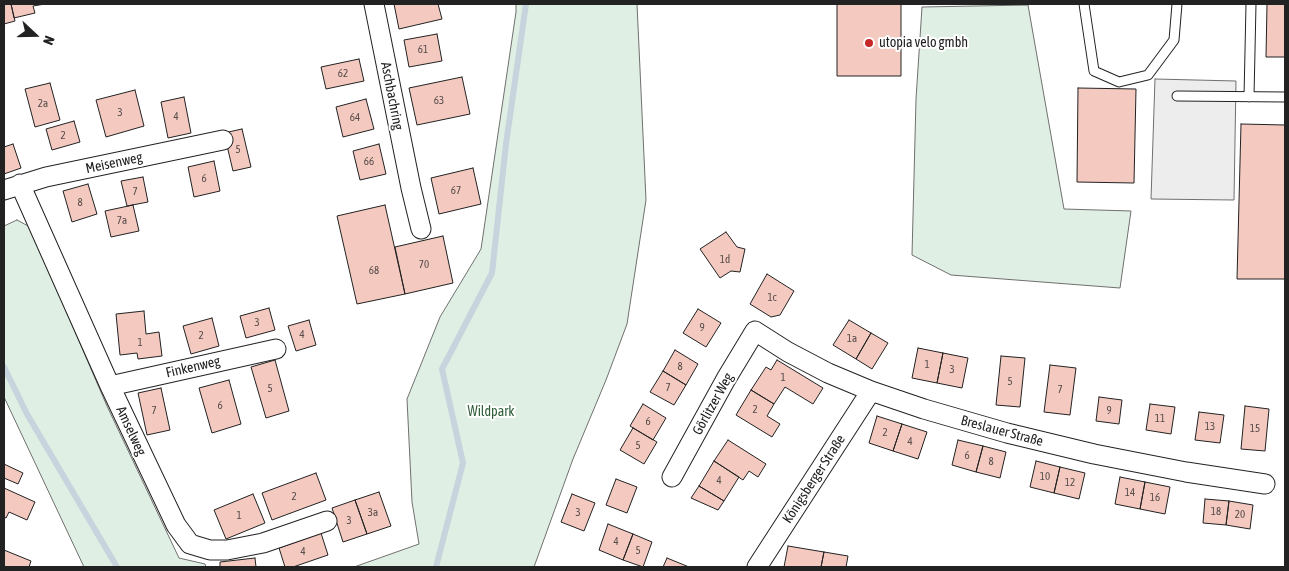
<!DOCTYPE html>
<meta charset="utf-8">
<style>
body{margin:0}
#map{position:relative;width:1289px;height:571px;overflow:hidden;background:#fff;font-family:"Asap Condensed",sans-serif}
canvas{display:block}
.frame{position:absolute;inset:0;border:5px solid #222;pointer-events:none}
.north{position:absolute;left:10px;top:10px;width:50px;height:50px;-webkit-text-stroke:4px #fff;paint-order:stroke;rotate:111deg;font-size:14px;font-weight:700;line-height:20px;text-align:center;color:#222}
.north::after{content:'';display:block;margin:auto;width:18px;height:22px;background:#222;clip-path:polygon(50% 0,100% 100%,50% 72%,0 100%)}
</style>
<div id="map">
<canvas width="1289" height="571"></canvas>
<div class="frame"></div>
<div class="north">N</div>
</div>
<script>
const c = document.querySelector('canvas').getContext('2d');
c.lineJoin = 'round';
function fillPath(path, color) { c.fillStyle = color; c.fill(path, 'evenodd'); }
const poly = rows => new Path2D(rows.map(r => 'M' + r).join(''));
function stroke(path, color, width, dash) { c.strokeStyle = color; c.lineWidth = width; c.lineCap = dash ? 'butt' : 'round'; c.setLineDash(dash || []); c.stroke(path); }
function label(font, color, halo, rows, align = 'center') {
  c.font = font + ' "Asap Condensed",sans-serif'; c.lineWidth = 4; c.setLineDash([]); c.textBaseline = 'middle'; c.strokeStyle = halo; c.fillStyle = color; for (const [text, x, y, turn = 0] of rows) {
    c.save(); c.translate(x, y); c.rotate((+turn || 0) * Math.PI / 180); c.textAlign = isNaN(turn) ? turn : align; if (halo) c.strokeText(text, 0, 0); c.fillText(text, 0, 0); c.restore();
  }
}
const green = poly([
 [516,4,637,4,646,200,627,324,606,380,573,459,534,567,354,567,419,544,412,502,407,399,440,317,481,249,516,12,516,4],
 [1028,5,1064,209,1131,211,1120,288,951,275,912,255,916,99,922,7,1028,5],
 [17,220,30,227,107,406,179,558,205,564,206,567,84,567,4,397,4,226,17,220]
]);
const parking = poly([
 [1155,79,1236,81,1234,200,1151,199,1155,79]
]);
const stream = poly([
 [4,367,27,414,117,567],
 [436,567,463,463,442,369,492,273,506,144,526,4]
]);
const building = poly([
 [4,4,11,4,15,21,4,24,4,4],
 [11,4,45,4,33,6,35,13,14,18,11,4],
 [394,4,438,4,442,19,399,29,394,4],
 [837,4,901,4,901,76,837,76,837,4],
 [1267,4,1285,4,1285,57,1266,57,1267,4],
 [437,34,442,61,409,67,404,40,437,34],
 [359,59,364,81,326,89,321,67,359,59],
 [462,77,470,114,417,125,409,88,462,77],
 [50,83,60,120,35,127,25,89,50,83],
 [1078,88,1136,89,1134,183,1077,182,1078,88],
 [135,90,144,126,106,137,96,100,135,90],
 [184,97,191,133,168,138,161,102,184,97],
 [366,99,374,129,343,137,336,107,366,99],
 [74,121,80,142,52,150,46,129,74,121],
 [1241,124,1285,125,1285,279,1237,279,1241,124],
 [242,129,251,167,233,171,224,133,242,129],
 [13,144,21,168,4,174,4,147,13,144],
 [379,144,386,174,360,180,353,151,379,144],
 [214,161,220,191,194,197,188,167,214,161],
 [473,168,481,204,439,214,431,178,473,168],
 [143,177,148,202,127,206,121,181,143,177],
 [88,184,97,214,72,222,63,191,88,184],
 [133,205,139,231,111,237,105,211,133,205],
 [385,205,405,294,357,304,337,216,385,205],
 [726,232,737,247,745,249,740,272,731,271,720,278,700,249,726,232],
 [443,236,453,283,405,294,395,247,443,236],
 [767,274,794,291,780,315,771,317,750,304,767,274],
 [269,308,275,330,246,338,240,316,269,308],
 [698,309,721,323,706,347,683,333,698,309],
 [144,311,146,334,159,332,162,356,138,359,137,353,120,355,116,314,144,311],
 [212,318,219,346,191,354,183,326,212,318],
 [309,320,316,345,296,351,288,326,309,320],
 [849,320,871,333,856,359,833,345,849,320],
 [871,333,888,343,872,369,856,359,871,333],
 [918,348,943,353,937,383,912,378,918,348],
 [675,350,698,364,686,385,663,371,675,350],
 [943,353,968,358,962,388,937,383,943,353],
 [1001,356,1025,358,1020,407,996,405,1001,356],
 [275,360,289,411,266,418,251,367,275,360],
 [777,360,823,388,813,404,785,387,774,404,751,390,766,367,771,370,777,360],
 [1050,365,1076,368,1070,415,1044,412,1050,365],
 [663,371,686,385,674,405,650,392,663,371],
 [229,380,241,424,212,433,199,388,229,380],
 [161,388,170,430,147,435,138,393,161,388],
 [751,390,774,404,767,416,780,424,772,437,736,415,751,390],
 [1099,397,1122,400,1119,424,1096,421,1099,397],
 [643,404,666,418,653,440,630,426,643,404],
 [1150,404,1175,407,1171,434,1146,430,1150,404],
 [1245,406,1269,409,1265,451,1241,449,1245,406],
 [1199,412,1224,415,1220,443,1195,440,1199,412],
 [877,416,902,424,893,451,869,443,877,416],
 [902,424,927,432,918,459,893,451,902,424],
 [633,428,657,442,644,464,620,450,633,428],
 [728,440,766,464,758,477,749,471,743,480,714,461,728,440],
 [958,440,983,446,976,472,952,465,958,440],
 [983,446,1006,452,1000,478,976,472,983,446],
 [714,461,739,477,724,501,699,486,714,461],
 [1036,461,1060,467,1054,493,1030,487,1036,461],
 [4,464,23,473,18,484,4,478,4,464],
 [1060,467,1085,473,1079,499,1054,493,1060,467],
 [316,473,326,500,272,520,262,493,316,473],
 [1120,477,1145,482,1140,509,1115,504,1120,477],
 [616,479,637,487,627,513,606,505,616,479],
 [1145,482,1170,487,1165,514,1140,509,1145,482],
 [699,486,724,501,718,510,691,498,699,486],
 [4,488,35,502,27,520,9,512,6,518,4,517,4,488],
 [379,492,391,526,367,534,355,500,379,492],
 [253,494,265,523,226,539,214,510,253,494],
 [572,494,595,503,584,531,561,522,572,494],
 [1205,499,1229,501,1226,525,1203,523,1205,499],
 [355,500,367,534,343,542,332,508,355,500],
 [1229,501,1253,505,1250,529,1226,525,1229,501],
 [608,524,633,534,623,560,599,550,608,524],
 [321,533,328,555,293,567,285,567,279,548,321,533],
 [633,534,652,542,643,567,623,560,633,534],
 [788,546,824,552,821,567,784,567,788,546],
 [4,550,31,561,29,567,4,567,4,550],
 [824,552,848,556,846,567,821,567,824,552],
 [255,558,256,567,220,567,220,562,255,558],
 [667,558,689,567,663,567,667,558]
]);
const service = poly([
 [1084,4,1094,71,1119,82,1148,75,1174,40,1177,4],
 [1177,96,1285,97],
 [1249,97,1251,4]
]);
const minor = poly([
 [374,4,411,188,421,229],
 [20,184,110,386,176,525,190,544,210,550,227,550,263,543,327,521],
 [4,190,46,177,223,140],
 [110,386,276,349],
 [672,477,726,379,755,331,788,352,828,373,871,391,924,409,1007,433,1094,454,1186,472,1265,484],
 [757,567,871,391]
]);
const markers = [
 [869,43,5,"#c62828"]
];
const numberNames = [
 ["61",423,50],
 ["62",343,74],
 ["63",439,101],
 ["2a",43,104],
 ["3",120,113],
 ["4",176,117],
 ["64",355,118],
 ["2",63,136],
 ["5",238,150],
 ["66",369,162],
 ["6",204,179],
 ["67",456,191],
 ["7",135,192],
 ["8",80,203],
 ["7a",122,221],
 ["1d",725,260],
 ["70",424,265],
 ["68",374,271],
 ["1c",772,298],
 ["3",257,323],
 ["9",702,328],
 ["4",302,335],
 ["2",201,336],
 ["1a",852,339],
 ["1",140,343],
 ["1",927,365],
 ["8",680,367],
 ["3",952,370],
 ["1",783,378],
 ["5",1010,382],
 ["7",668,388],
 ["5",270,389],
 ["7",1060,390],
 ["6",220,406],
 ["2",755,410],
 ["7",154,411],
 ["9",1109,411],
 ["11",1160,419],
 ["6",648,422],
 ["13",1210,427],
 ["15",1255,429],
 ["2",885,433],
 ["4",910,442],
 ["5",638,446],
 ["6",967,456],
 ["8",991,462],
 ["10",1045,477],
 ["4",719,481],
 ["12",1070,483],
 ["14",1130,493],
 ["2",294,497],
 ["16",1155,498],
 ["18",1216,512],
 ["3a",373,513],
 ["3",578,513],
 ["20",1240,515],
 ["1",239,516],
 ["3",349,521],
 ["4",616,542],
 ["5",638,551],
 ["4",303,552]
];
const poiNames = [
 ["utopia velo gmbh",879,43]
];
const streetNames = [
 ["Aschbachring",392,96,79],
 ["Meisenweg",114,163,-12],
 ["Finkenweg",193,367,-13],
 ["Görlitzer Weg",713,404,-61],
 ["Amselweg",131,431,65],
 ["Breslauer Straße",1002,431,15],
 ["Königsberger Straße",814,479,-57]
];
const parkNames = [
 ["Wildpark",491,412]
];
fillPath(green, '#e0efe3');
stroke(green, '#6f6f6f', 1);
fillPath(parking, '#ededed');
stroke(parking, '#6f6f6f', 1);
stroke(stream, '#c7d3dd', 6);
fillPath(building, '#f3c9c0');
stroke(building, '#222', 1);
stroke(service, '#222', 11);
stroke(minor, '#222', 21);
stroke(service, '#fff', 9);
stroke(minor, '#fff', 19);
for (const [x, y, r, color] of markers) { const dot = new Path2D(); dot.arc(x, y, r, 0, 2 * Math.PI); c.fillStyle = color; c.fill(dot); stroke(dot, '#fff', 2); }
label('11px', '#564c4a', null, numberNames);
label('14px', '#222', '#fff', poiNames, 'left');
label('14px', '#222', '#fff', streetNames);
label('14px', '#2f5e38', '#fff', parkNames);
</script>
